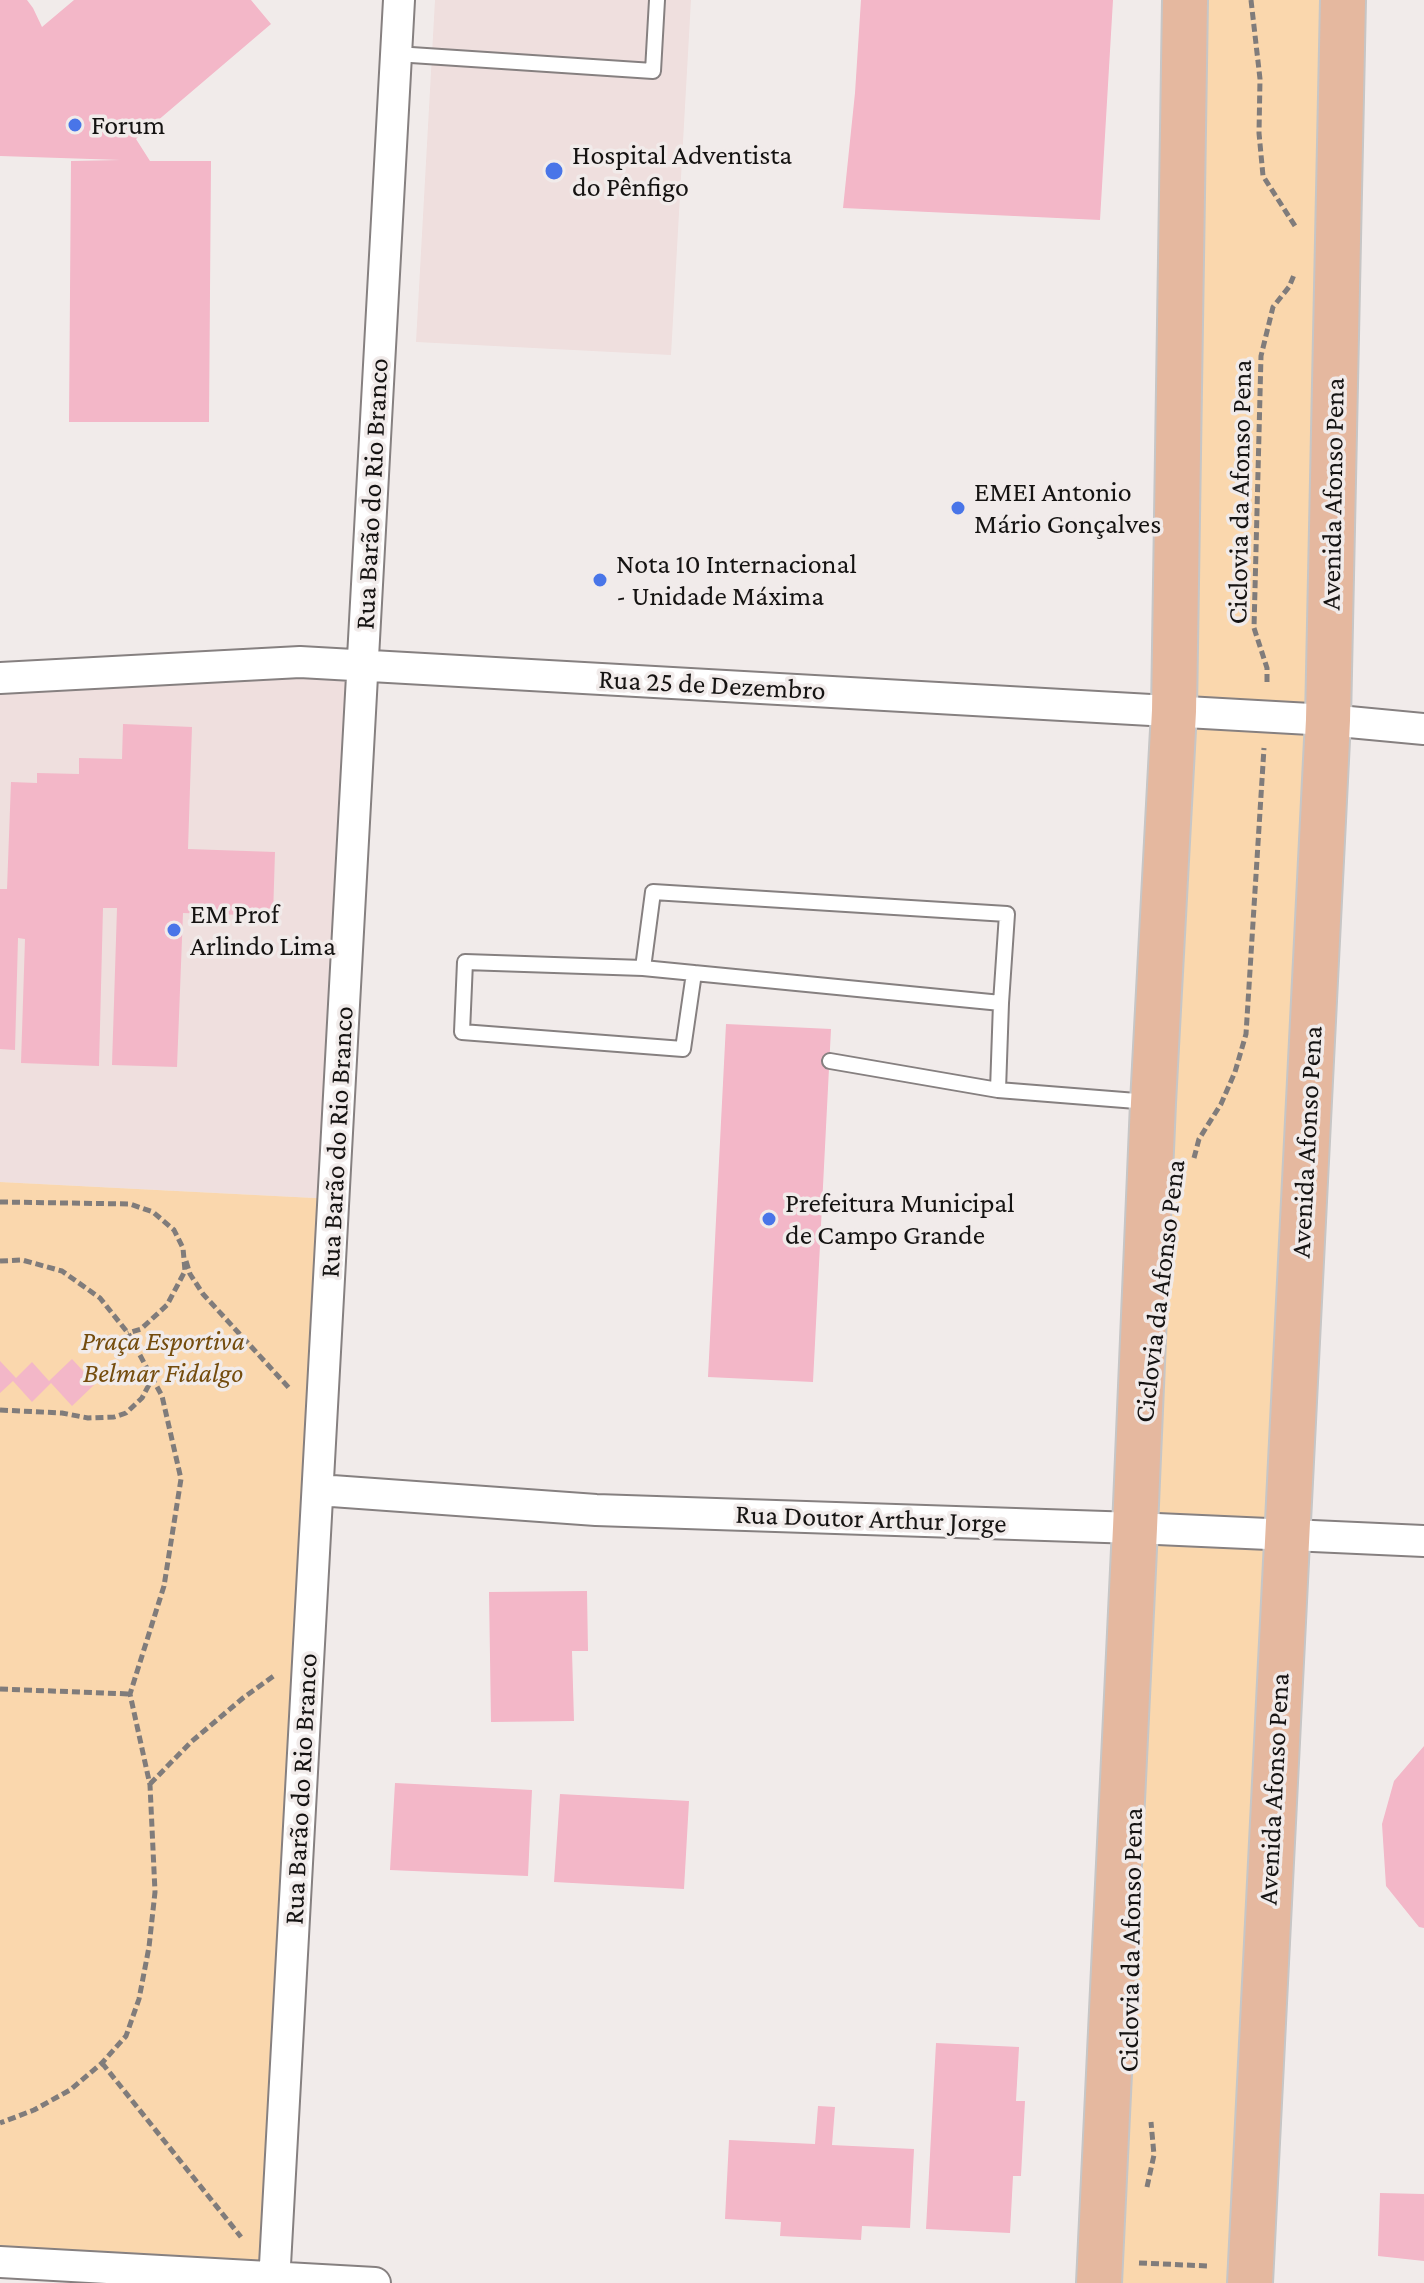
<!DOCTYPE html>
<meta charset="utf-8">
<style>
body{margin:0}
canvas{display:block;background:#f1ebea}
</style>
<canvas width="1424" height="2283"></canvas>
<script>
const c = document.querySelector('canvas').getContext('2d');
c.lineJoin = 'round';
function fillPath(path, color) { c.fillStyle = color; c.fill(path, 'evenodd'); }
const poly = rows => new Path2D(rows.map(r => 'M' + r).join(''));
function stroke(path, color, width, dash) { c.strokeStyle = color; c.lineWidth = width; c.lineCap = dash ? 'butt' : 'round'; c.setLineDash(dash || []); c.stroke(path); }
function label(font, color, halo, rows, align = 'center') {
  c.font = font + ' "Crimson Pro",serif'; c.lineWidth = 7; c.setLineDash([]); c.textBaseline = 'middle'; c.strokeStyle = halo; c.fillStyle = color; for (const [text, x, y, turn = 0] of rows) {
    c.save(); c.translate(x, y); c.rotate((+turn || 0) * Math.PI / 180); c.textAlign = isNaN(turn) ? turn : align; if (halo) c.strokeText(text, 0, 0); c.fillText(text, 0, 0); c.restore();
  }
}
const built = poly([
 [435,0,691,0,671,355,416,342],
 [363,666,334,1199,0,1182,0,679]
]);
const green = poly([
 [1185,0,1343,0,1250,2283,1099,2283],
 [0,1182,334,1199,274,2278,0,2262]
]);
const building = poly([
 [0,0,27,0,33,8,42,27,74,0,251,0,271,24,136,139,150,161,211,161,209,422,69,422,71,161,121,160,0,156],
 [861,0,1113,0,1100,220,843,208,855,93],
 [123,724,192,727,188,849,275,852,273,916,183,913,177,1067,112,1065,117,908,103,908,99,1066,21,1063,25,939,18,938,15,1050,0,1049,0,889,7,889,11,782,37,783,37,773,79,774,79,758,122,759],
 [726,1024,831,1029,813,1382,708,1377],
 [72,1359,95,1384,72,1406,51,1383,32,1402,13,1381,0,1393,0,1361,16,1378,32,1362,49,1381],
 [587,1591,588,1651,572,1651,574,1721,491,1722,489,1592],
 [1424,1746,1424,1928,1419,1927,1386,1886,1382,1824,1394,1781],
 [395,1783,532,1790,528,1876,390,1870],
 [560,1794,689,1801,684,1889,554,1882],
 [936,2043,1019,2047,1016,2101,1025,2101,1021,2176,1013,2176,1010,2233,926,2229],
 [818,2106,835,2107,832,2145,914,2149,910,2228,862,2226,861,2240,780,2236,781,2222,725,2219,729,2140,815,2144],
 [1380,2193,1424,2194,1424,2261,1378,2256]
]);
const path = poly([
 [1251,0,1260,79,1259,133,1263,176,1295,226],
 [1267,682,1267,668,1254,628,1261,356,1273,307,1289,287,1294,275],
 [1194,1158,1199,1139,1221,1104,1235,1072,1246,1034,1264,748],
 [0,1202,130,1204,153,1212,174,1230,183,1248,185,1271,167,1305,141,1329,128,1333],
 [0,1261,22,1260,62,1271,100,1298,128,1333,162,1396,181,1479,164,1586,130,1694,150,1785,155,1892,149,1947,139,1999,126,2036,102,2063,70,2090,34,2110,0,2123],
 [186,1261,190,1274,203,1294,290,1389],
 [0,1410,62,1413,88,1418,114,1417,126,1413,142,1398,152,1379],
 [0,1689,130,1694],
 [150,1784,191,1742,243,1698,275,1675],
 [102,2063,241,2237],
 [1147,2187,1154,2155,1151,2122],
 [1139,2263,1209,2266]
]);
const lane = poly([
 [396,54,653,71,657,0],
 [643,968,653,892,1007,914,1001,1003,694,973,643,968,465,962,462,1032,683,1049,694,973],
 [830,1061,998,1090,1149,1102],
 [998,1090,1001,1003]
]);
const street = poly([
 [0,678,300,662,1328,720,1424,729],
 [318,1490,596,1510,1135,1528,1424,1541],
 [0,2262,375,2283],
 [274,2283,399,0]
]);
const primary = poly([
 [1099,2283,1135,1528,1153,1103,1174,711,1185,0],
 [1250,2283,1328,720,1343,0]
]);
const markers = [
 [75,125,8,"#4975e8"],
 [554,171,10,"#4975e8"],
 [958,508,8,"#4975e8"],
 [600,580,8,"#4975e8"],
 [174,930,8,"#4975e8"],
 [769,1219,8,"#4975e8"]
];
const poiNames = [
 ["Forum",91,125],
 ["Hospital Adventista",572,155],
 ["do Pênfigo",572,187],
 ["EMEI Antonio",974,492],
 ["Mário Gonçalves",974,524],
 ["Nota 10 Internacional",616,564],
 ["- Unidade Máxima",616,596],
 ["EM Prof",190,914],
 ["Arlindo Lima",190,946],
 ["Prefeitura Municipal",785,1203],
 ["de Campo Grande",785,1235]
];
const streetNames = [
 ["Ciclovia da Afonso Pena",1240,492,-89],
 ["Rua Barão do Rio Branco",372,494,-87],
 ["Avenida Afonso Pena",1333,494,-89],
 ["Rua 25 de Dezembro",712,685,3],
 ["Rua Barão do Rio Branco",337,1142,-87],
 ["Avenida Afonso Pena",1307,1142,-87],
 ["Ciclovia da Afonso Pena",1160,1291,-83],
 ["Rua Doutor Arthur Jorge",871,1519,2],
 ["Rua Barão do Rio Branco",301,1789,-87],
 ["Avenida Afonso Pena",1274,1789,-87],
 ["Ciclovia da Afonso Pena",1131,1940,-89]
];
const parkNames = [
 ["Praça Esportiva",163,1341],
 ["Belmar Fidalgo",163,1373]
];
fillPath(built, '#efdfde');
fillPath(green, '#fad7ad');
fillPath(building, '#f3b7c8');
stroke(lane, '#868080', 18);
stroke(street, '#868080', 34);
stroke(primary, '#c7c6c6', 48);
stroke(path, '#807c7b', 5, [8, 4]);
stroke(lane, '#fff', 14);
stroke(street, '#fff', 30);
stroke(primary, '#e5b89f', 44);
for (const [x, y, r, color] of markers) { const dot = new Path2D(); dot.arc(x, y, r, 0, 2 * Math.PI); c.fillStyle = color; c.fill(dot); stroke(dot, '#f1ebea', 3); }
label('28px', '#151312', '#f1ebea', poiNames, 'left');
label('28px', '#151312', '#f1ebea', streetNames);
label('italic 28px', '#744c0d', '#f1ebea', parkNames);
</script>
